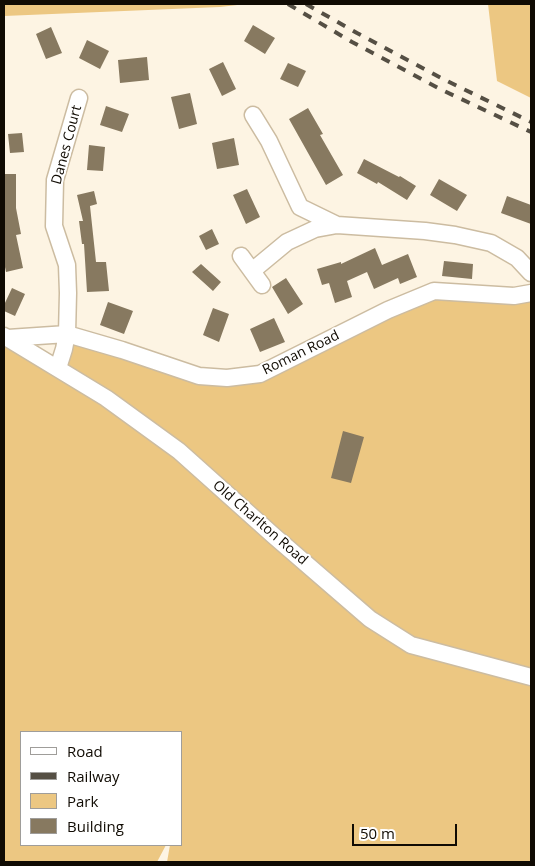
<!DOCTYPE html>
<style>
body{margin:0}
#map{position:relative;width:535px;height:866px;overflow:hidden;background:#fdf4e3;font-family:"Open Sans",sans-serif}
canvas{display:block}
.frame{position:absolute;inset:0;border:5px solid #100b03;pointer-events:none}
.legend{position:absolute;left:20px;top:731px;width:162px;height:115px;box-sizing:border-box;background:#fff;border:1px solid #9f9d9a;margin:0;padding:6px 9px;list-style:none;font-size:15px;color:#100b03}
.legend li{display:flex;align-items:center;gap:10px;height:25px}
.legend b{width:25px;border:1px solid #9f9d9a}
.scale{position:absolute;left:352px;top:824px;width:105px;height:22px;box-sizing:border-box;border:2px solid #100b03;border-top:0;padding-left:6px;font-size:15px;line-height:18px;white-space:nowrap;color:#100b03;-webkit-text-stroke:4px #fff;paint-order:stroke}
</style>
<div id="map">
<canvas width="535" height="866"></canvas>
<div class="frame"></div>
<ul class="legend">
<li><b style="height:6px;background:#fff"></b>Road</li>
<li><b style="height:6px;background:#554f44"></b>Railway</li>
<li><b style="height:14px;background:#ecc782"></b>Park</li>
<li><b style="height:14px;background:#877960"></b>Building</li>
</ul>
<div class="scale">50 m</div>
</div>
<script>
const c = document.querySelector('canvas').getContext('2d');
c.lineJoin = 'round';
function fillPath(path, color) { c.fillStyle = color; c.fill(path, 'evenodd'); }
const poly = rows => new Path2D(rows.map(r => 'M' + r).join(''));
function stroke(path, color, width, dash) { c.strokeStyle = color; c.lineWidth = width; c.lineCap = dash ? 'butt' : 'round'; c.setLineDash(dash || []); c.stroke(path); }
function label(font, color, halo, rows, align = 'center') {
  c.font = font + ' "Open Sans",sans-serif'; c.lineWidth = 4; c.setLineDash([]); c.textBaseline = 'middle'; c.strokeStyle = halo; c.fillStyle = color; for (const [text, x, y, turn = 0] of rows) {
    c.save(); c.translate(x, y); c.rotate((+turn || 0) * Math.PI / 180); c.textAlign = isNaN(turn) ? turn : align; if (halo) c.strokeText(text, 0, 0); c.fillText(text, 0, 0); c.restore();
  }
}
const green = poly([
 [4,4,246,4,220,7,4,16],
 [488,4,531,4,531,98,497,81],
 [434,291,531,293,531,862,167,862,170,845,181,845,181,732,21,732,21,845,166,845,157,862,4,862,4,336,57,368,67,334,199,376,260,374]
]);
const building = poly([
 [253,25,275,38,265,54,244,41],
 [51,27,62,53,46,59,36,34],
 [87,40,109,51,100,69,79,58],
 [147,57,149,80,120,83,118,60],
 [223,62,236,89,222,96,209,69],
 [288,63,306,71,298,87,280,79],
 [190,93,197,124,179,129,171,97],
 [106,106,129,114,122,132,100,125],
 [308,108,323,134,320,135,343,175,326,185,289,119],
 [22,133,24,152,10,153,8,134],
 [234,138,239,165,217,169,212,143],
 [89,145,105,147,103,171,87,170],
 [364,159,399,177,400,176,416,186,407,200,378,182,377,184,357,173],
 [4,174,16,174,16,208,21,234,16,235,23,268,6,272,4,262],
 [439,179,467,195,457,211,430,195],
 [247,189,260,217,246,224,233,195],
 [94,191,97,204,90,206,96,262,106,262,109,291,87,292,84,244,82,244,79,221,83,221,77,195],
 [507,196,531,205,531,224,501,213],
 [212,229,219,244,206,250,199,236],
 [375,248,382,265,408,254,417,277,400,284,398,278,374,289,367,272,347,281,352,297,335,303,329,283,322,285,317,269,341,262,341,264],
 [444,261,473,264,472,279,442,276],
 [201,264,221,282,213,291,192,272],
 [286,278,303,304,288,314,272,287],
 [12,288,25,294,15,316,4,311,4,305],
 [108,302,133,311,124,334,100,325],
 [213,308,229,314,219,342,203,335],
 [274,318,285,342,260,352,250,329],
 [343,431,364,437,351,483,331,478]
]);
const minor = poly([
 [253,115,269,141,300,207,337,225],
 [241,256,262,285],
 [252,271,287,242,315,229,337,225,425,231,455,235,491,243,517,258,531,273],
 [4,336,106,398,179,451,274,536,370,619,411,645,531,677],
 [8,338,67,334,122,350,199,376,227,378,260,374,388,310,434,291,514,296,531,293],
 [58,368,64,349,67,334,68,293,67,265,54,226,55,180,79,98]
]);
const rail = poly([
 [288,4,352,42,440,89,531,132],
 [306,4,357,33,445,80,531,122]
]);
const streetNames = [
 ["Danes Court",67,145,-75],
 ["Roman Road",301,353,-26],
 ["Old Charlton Road",260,523,41]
];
fillPath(green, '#ecc782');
fillPath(building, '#877960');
stroke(minor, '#ccbca1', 19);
stroke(minor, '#fff', 16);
stroke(rail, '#554f44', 4, [9, 9]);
label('14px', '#100b03', '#fff', streetNames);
</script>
